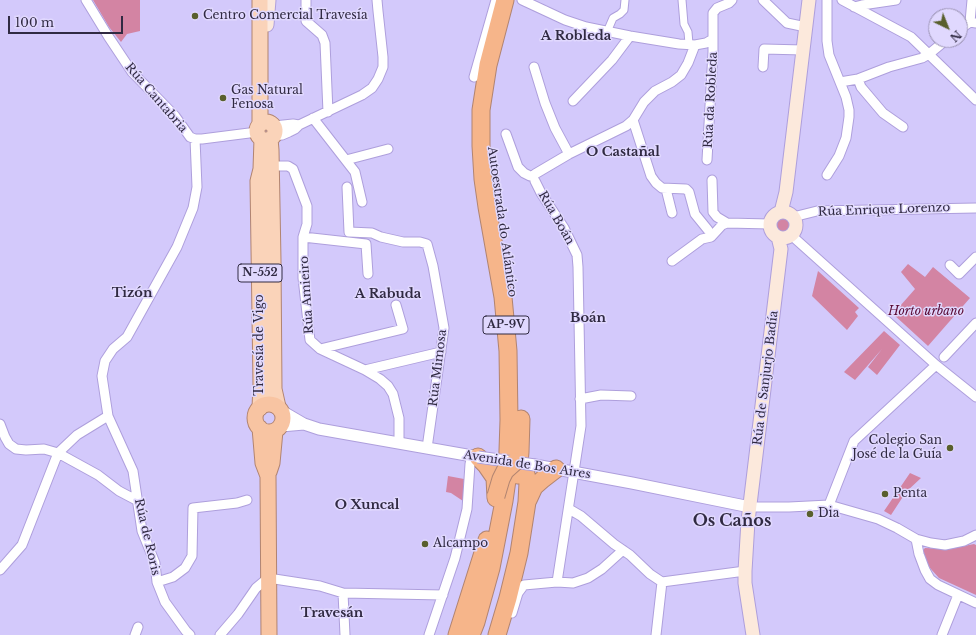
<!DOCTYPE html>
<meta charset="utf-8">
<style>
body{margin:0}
#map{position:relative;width:976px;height:635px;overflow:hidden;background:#d3c9fb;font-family:"Libre Baskerville",serif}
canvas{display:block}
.north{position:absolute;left:928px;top:8px;width:40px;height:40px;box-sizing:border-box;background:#e0d8fe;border:1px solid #9a92b3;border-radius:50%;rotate:137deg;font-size:11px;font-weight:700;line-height:16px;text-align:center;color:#302a42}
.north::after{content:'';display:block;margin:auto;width:14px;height:18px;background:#595f2d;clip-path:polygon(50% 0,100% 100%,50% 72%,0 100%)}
.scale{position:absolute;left:8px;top:16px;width:115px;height:18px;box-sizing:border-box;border:2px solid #302a42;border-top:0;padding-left:5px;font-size:12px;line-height:14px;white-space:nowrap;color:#302a42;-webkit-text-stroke:3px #e0d8fe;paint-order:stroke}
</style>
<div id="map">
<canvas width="976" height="635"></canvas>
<div class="north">N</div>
<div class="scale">100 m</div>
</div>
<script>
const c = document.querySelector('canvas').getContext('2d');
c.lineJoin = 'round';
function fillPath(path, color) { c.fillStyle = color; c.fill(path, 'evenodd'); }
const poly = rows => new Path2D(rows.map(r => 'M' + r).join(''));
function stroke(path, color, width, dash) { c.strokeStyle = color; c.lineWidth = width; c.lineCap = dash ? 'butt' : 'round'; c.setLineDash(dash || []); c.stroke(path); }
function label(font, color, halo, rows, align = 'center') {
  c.font = font + ' "Libre Baskerville",serif'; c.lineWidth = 3; c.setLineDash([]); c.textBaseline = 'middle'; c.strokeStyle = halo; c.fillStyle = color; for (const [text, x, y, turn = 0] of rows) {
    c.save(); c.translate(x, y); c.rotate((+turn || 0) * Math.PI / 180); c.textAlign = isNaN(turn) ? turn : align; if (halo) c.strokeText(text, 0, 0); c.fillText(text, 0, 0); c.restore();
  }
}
const green = poly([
 [93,0,140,0,140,31,127,34,121,42,109,27],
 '775 225a8 8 0 1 1 16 0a8 8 0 1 1-16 0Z',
 [908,264,925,277,933,267,970,298,928,346,893,314,915,289,901,272],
 [818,271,859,308,855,312,858,316,847,330,812,296],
 [884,331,900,345,877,375,868,367,882,349,855,380,844,372],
 [910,473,921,478,906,492,891,515,884,511],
 [448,476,464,479,463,501,451,493,446,492],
 [974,544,976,545,976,595,939,578,930,568,925,560,923,550,925,548,949,549]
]);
const pedestrian = poly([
 [682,0,684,24,688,32,689,44],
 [607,32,613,18,620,14,624,10,625,0]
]);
const minor = poly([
 [86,0,108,36,132,72,175,116,190,137,195,139,202,139,257,132],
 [306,0,306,21,322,35,325,43,328,112],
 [522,0,565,20,586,27,630,36,679,44,695,45,706,43,713,39,713,13,717,8,729,3,732,0],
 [763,0,787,23,806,27],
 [827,0,827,41,829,55,846,97,849,110,849,117,846,138,839,156,827,175],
 [842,0,911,37,976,100],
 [854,7,862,5,896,0],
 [970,22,972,0],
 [960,29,970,22,976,23],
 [534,67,545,103,555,128,569,154],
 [763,67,764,49,803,50],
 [474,77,496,0],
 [858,79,861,87,883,113,903,127],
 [840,82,858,79,889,67,922,58,929,54,946,40],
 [573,101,612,60,630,36],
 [313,118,355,172,362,202],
 [633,120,651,176,656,183,662,188,686,189,689,192,695,214,708,230],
 [274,126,293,124,299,125],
 [506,134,518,167,524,173,530,176],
 [274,136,282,135,289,132,295,129,299,125,362,95,372,88,378,79,383,67,383,57,378,11,377,0],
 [346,160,388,149],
 [707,160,713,52,713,39],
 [272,166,288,166,293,169,307,206,307,224,303,237,303,278,310,340,320,349,365,370,380,379,388,386,393,394,399,418,399,443],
 [535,174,569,154,626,126,633,120,644,102,655,91,672,82,681,75,688,63,695,45],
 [712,180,713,212,717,217,727,223],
 [535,181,541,193,564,228,577,255,578,267,581,426,557,582],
 [347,187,349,232,372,233,381,237,403,242,420,242,427,244,433,266,444,328,427,448],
 [666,189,672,213],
 [793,217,817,211,976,208],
 [791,235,936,365,976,397],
 [303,237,366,244,368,274],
 [672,261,702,239,711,237,722,225,727,223,770,224],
 [950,265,959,274,976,257],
 [320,349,403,329,396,305],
 [944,357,976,323],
 [365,370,441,352],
 [580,399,601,395,631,396],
 [0,424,5,437,9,444,16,449,26,450,44,449,58,453,98,475,119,491,138,501],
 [829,505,854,441,936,365],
 [750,507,789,507,829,505,878,519,897,528,916,539,919,554,925,570,930,579,938,585,976,603],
 [569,509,581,516,614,544,630,555,650,574,662,582,745,571],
 [916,539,931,543,945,545,964,541,976,535],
 [0,570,22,545,58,453,77,435,108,416],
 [157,582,173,577,185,568,192,556,193,508,237,503,247,500],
 [343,593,345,635],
 [512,613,518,593,524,585,557,582,573,583,588,578,602,569,623,550],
 [135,635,138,627],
 [190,635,186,631,165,602,157,582,155,563,142,531,133,471,108,416,102,376,105,361,113,349,127,337,177,247,193,208,197,187,195,139],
 [220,635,238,614,256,588,268,578,320,586,343,593,443,595],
 [429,635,455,558,467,509,470,464,472,456],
 [656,635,662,582],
 [942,635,958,595]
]);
const tertiary = poly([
 [280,410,304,424,319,429,478,457],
 [281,426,304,424],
 [535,465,632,483,750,507]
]);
const secondary = poly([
 [267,25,269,0],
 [781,212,786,192,809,0],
 '770 225a13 13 0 1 1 26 0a13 13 0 1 1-26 0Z',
 [753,635,745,583,745,571,748,521,781,249,778,237]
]);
const primary = poly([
 [260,0,260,124],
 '257 131a9 9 0 1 1 18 0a9 9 0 1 1-18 0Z',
 [270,139,271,150,273,261,274,389,278,407],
 [260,408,261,384,258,181,261,169,262,139]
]);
const trunk = poly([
 '255 418a14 14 0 1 1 28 0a14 14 0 1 1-28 0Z',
 [260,428,263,463,268,476,269,635],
 [269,472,272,463,275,431]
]);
const motorway = poly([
 [478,457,486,465,495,478,496,498],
 [518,475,520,452,521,419],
 [528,500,534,487,543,479,556,469],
 [457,635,487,540],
 [471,635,476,622,491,568,504,501,507,480,509,420,508,351,503,297,487,207,483,179,481,146,481,110,488,65,505,0],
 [497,635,508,598,519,553,527,502,528,482,525,471,521,463]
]);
const tertiaryBridge = poly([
 [478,457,535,465]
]);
const motorwayBridge = poly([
 [496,496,501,479,505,471,515,462]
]);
const markers = [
 [195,16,4,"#595f2d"],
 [223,98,4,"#595f2d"],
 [950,448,4,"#595f2d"],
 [885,494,4,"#595f2d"],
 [810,514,4,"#595f2d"],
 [425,544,4,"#595f2d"]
];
const shields = [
 [260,273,44],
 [506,325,46]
];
const shieldNames = [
 ["N-552",260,273],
 ["AP-9V",506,325]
];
const poiNames = [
 ["Centro Comercial Travesía",203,16],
 ["Gas Natural",231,91],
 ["Fenosa",231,105],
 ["Colegio San",942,441,"right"],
 ["José de la Guía",942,455,"right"],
 ["Penta",893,494],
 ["Dia",818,514],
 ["Alcampo",433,544]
];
const streetNames = [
 ["Rúa Cantabria",156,98,49],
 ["Rúa da Robleda",711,100,-87],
 ["Rúa Enrique Lorenzo",884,210,-2],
 ["Rúa Boán",556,218,60],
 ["Autoestrada do Atlántico",502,222,82],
 ["Rúa Amieiro",307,295,-94],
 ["Travesía de Vigo",260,345,-90],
 ["Rúa Mimosa",438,368,-83],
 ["Rúa de Sanjurjo Badía",766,378,-83],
 ["Avenida de Bos Aires",527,465,9],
 ["Rúa de Roris",147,537,77]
];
const parkNames = [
 ["Horto urbano",926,312]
];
const neighbourhoodNames = [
 ["A Robleda",576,36],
 ["O Castañal",623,152],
 ["Tizón",132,293],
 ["A Rabuda",388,294],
 ["Boán",588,318],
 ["O Xuncal",367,505],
 ["Travesán",332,613]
];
const districtNames = [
 ["Os Caños",732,521]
];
fillPath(green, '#d384a3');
stroke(pedestrian, '#ae9fdc', 9);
stroke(minor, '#ae9fdc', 11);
stroke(tertiary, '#ae9fdc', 13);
stroke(secondary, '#ae9fdc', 15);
stroke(primary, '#b18471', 17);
stroke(trunk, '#b18471', 17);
stroke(motorway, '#b18471', 19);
stroke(pedestrian, '#fff', 7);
stroke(minor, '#fff', 9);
stroke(tertiary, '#fff', 11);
stroke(secondary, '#fce9dc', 13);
stroke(primary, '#fad3b9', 15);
stroke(trunk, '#f8c4a2', 15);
stroke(motorway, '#f6b58a', 17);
stroke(tertiaryBridge, '#ae9fdc', 13, []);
stroke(motorwayBridge, '#b18471', 19, []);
stroke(tertiaryBridge, '#fff', 11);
stroke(motorwayBridge, '#f6b58a', 17);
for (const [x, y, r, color] of markers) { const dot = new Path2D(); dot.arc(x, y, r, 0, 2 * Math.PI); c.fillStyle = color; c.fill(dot); stroke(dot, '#e0d8fe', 1.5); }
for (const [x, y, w] of shields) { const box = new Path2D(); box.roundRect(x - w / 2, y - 9, w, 18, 3); c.fillStyle = '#e0d8fe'; c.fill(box); stroke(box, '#302a42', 1); }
label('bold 11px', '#302a42', null, shieldNames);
label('12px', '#302a42', '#e0d8fe', poiNames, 'left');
label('12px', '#302a42', '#e0d8fe', streetNames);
label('italic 12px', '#590a34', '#e0d8fe', parkNames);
label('bold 13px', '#302a42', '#e0d8fe', neighbourhoodNames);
label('bold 16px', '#302a42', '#e0d8fe', districtNames);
</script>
